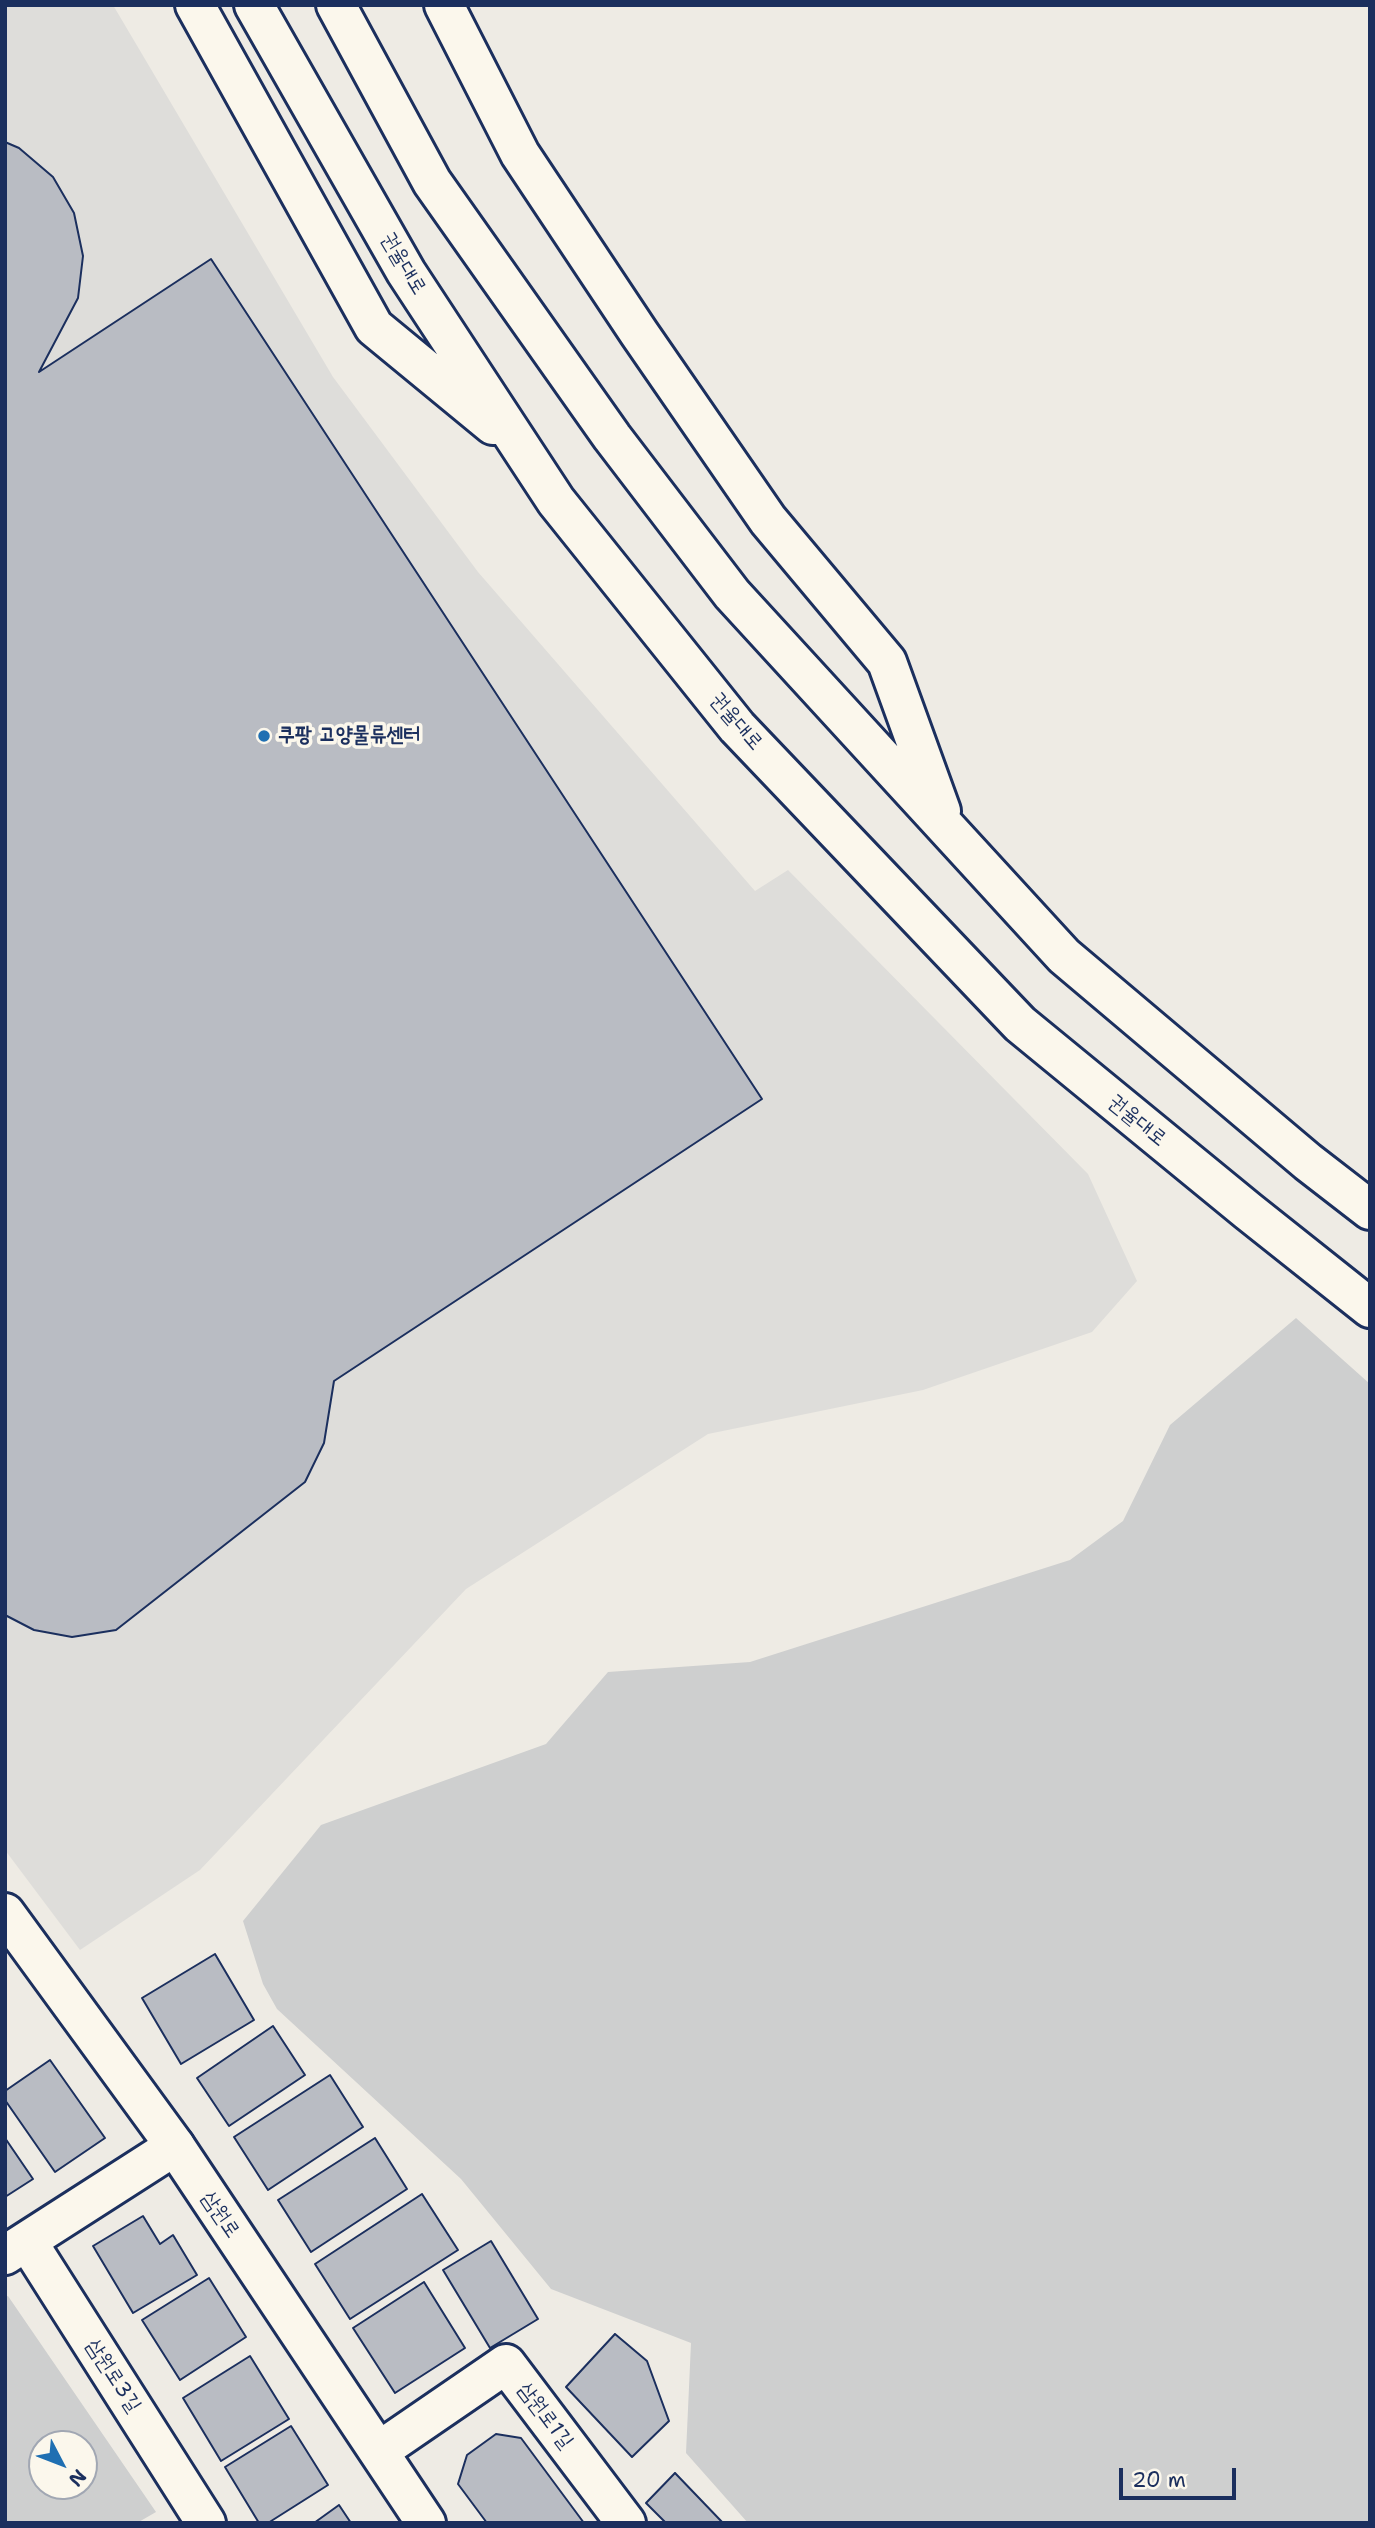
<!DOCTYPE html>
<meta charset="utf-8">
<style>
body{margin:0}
#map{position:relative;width:1375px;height:2528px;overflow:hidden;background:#eeebe4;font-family:"Shantell Sans",sans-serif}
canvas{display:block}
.frame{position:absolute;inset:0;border:7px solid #1b2f5e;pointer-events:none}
.north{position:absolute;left:28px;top:2430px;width:70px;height:70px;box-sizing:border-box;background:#fbf7ec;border:2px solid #a1a7b3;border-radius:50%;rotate:132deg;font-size:19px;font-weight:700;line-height:28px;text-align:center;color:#1b2f5e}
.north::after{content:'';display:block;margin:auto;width:24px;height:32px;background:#1f6fb2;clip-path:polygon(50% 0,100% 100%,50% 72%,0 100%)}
.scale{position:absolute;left:1119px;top:2468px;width:117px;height:32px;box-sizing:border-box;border:4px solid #1b2f5e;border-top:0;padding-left:9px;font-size:21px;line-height:24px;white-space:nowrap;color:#1b2f5e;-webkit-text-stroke:5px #fbf7ec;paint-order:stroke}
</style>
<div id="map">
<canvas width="1375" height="2528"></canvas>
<div class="frame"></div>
<div class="north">N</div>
<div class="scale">20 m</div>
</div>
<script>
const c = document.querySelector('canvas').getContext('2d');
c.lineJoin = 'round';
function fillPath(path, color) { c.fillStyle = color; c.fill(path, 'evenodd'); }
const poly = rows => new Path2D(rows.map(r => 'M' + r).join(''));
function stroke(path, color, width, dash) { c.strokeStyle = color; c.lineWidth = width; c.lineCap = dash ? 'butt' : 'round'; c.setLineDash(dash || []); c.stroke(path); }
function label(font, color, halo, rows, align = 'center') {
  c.font = font + ' "Shantell Sans","Poor Story",sans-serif'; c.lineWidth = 7; c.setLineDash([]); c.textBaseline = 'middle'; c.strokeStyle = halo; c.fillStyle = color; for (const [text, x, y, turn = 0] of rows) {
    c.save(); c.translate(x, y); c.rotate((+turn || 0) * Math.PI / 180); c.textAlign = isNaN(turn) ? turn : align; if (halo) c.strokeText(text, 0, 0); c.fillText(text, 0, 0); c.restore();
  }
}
const built = poly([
 [5,5,113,5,333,377,478,572,755,891,788,870,1088,1174,1137,1281,1092,1332,923,1390,708,1434,466,1589,200,1870,80,1950,5,1850]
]);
const green = poly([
 [1296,1318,1370,1384,1370,2523,748,2523,686,2453,691,2343,551,2289,461,2179,277,2009,263,1984,243,1921,321,1825,546,1744,608,1672,750,1662,1070,1560,1123,1521,1170,1425],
 [8,2296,156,2512,137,2523,5,2523,5,2297],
 [42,2444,84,2444,84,2486,42,2486]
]);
const building = poly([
 [5,142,19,148,53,177,74,213,83,256,78,298,39,372,211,259,762,1099,334,1381,324,1443,305,1482,116,1630,72,1637,34,1630,5,1615,5,142],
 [215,1954,254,2020,181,2064,142,1998,215,1954],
 [273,2026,305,2075,229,2126,197,2078,273,2026],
 [50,2060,105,2138,55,2172,5,2100,5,2091,50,2060],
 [330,2075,363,2127,268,2190,234,2137,330,2075],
 [5,2138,33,2179,5,2197,5,2138],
 [375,2138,407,2189,311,2252,278,2200,375,2138],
 [422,2194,458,2250,350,2319,315,2264,422,2194],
 [143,2216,160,2244,173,2235,197,2275,133,2313,93,2246,143,2216],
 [491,2241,538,2319,490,2348,443,2270,491,2241],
 [209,2278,246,2337,180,2380,142,2320,209,2278],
 [424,2282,465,2348,395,2393,353,2328,424,2282],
 [615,2334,647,2361,669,2421,632,2457,566,2387,615,2334],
 [250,2356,289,2419,221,2461,183,2398,250,2356],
 [291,2426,328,2485,268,2523,259,2523,225,2467,291,2426],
 [496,2434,521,2438,584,2523,487,2523,458,2484,467,2455,496,2434],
 [675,2473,723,2523,666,2523,646,2503,675,2473],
 [339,2505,351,2523,314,2523,339,2505]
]);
const minor = poly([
 [27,2241,206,2523],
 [5,2255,175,2146],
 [379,2451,506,2364,626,2523]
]);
const secondary = poly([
 [5,1913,175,2146,426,2523]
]);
const primary = poly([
 [195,5,374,327,493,425],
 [254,5,406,272,556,501,737,727,1020,1024,1248,1211,1370,1308],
 [336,5,432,182,612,437,732,594,1064,956,1308,1162,1370,1210],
 [444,5,520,154,639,333,768,520,887,662,941,811]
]);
const markers = [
 [264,736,7,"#1f6fb2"]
];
const streetNames = [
 ["권율대로",403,264,59],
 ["권율대로",736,722,49],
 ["권율대로",1137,1121,39],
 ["삼원로",220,2215,56],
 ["삼원로3길",113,2376,57],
 ["삼원로1길",545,2416,53]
];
const poiNames = [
 ["쿠팡 고양물류센터",278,736]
];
fillPath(built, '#deddda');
fillPath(green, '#cecfcf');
fillPath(building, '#b9bcc3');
stroke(building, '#1b2f5e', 2);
stroke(minor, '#1b2f5e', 44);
stroke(secondary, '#1b2f5e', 44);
stroke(primary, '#1b2f5e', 44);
stroke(minor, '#fbf7ec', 38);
stroke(secondary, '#fbf7ec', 38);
stroke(primary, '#fbf7ec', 38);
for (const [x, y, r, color] of markers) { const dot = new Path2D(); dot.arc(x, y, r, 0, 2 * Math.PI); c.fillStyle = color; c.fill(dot); stroke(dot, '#fbf7ec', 2.5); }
label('21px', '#1b2f5e', '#fbf7ec', streetNames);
label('bold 21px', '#1b2f5e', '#fbf7ec', poiNames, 'left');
</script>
